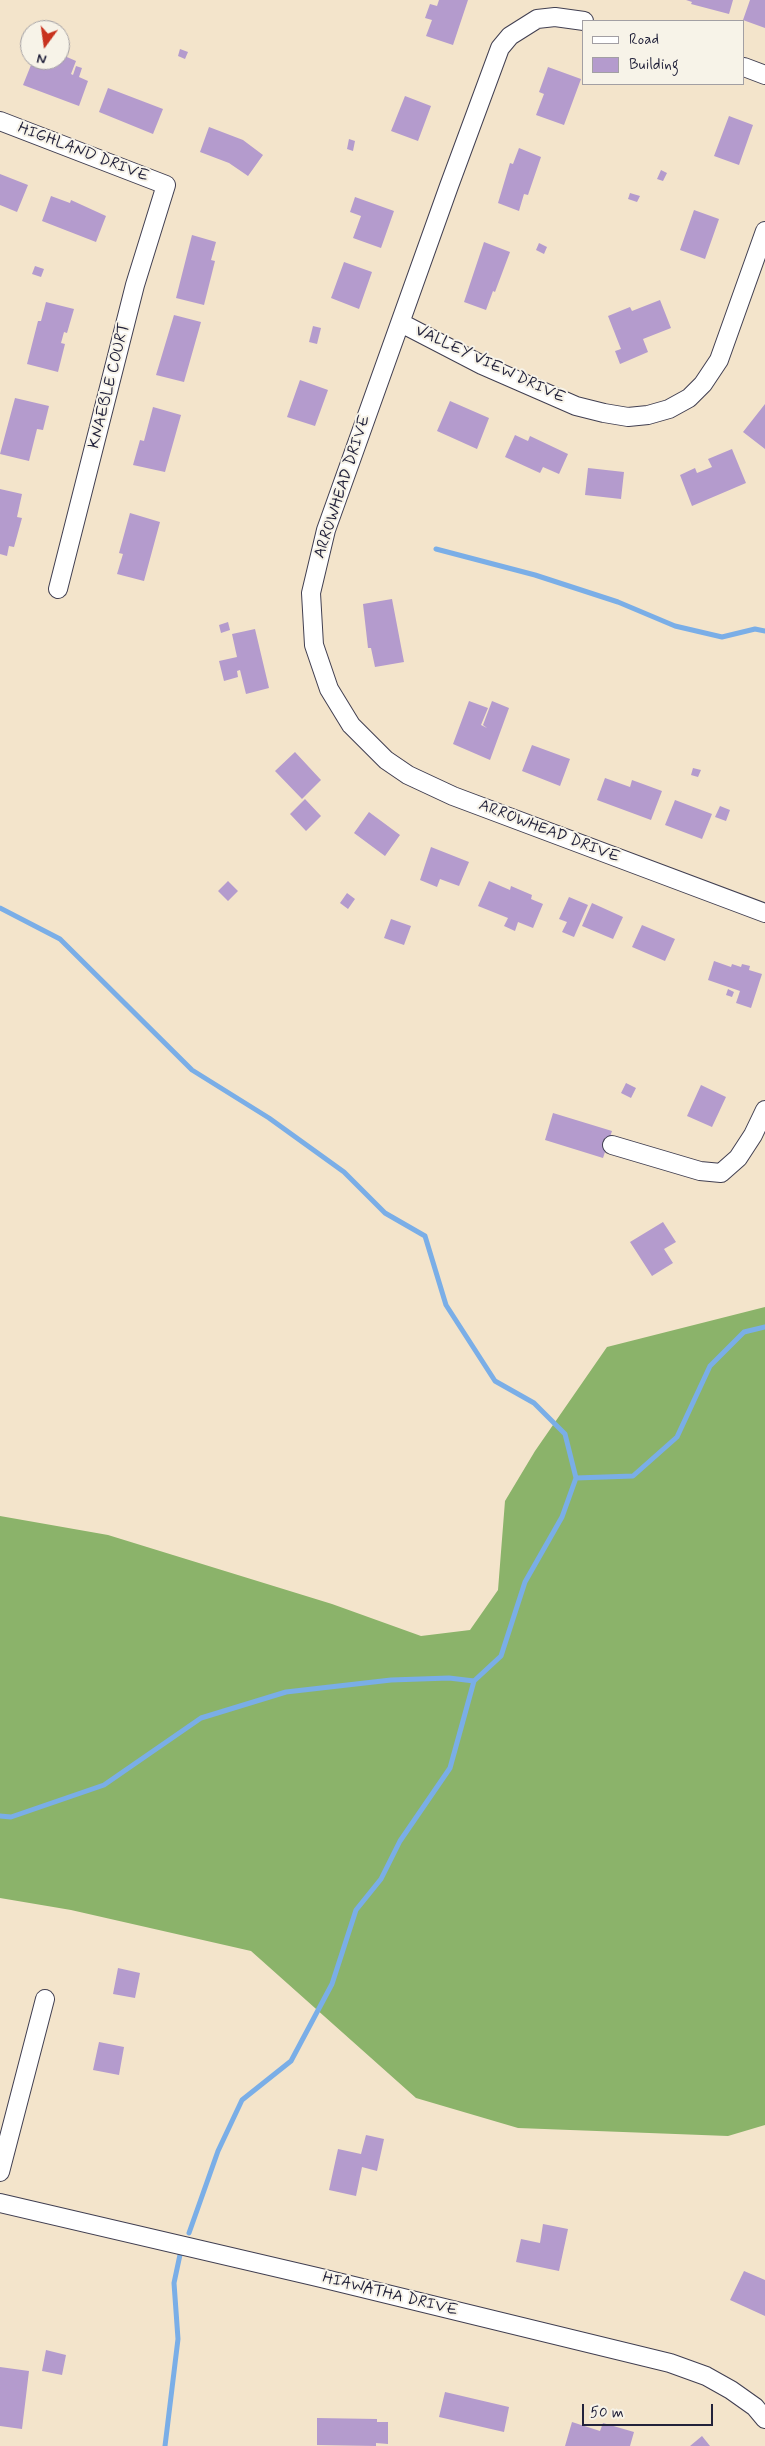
<!DOCTYPE html>
<style>
body{margin:0}
#map{position:relative;width:765px;height:2446px;overflow:hidden;background:#f3e4cb;font-family:Mynerve,sans-serif}
canvas{display:block}
.legend{position:absolute;left:582px;top:20px;width:162px;height:65px;box-sizing:border-box;background:#f7f3e8;border:1px solid #a29fa3;margin:0;padding:6px 9px;list-style:none;font-size:15px;color:#22223b}
.legend li{display:flex;align-items:center;gap:10px;height:25px}
.legend b{width:25px;border:1px solid #a29fa3}
.north{position:absolute;left:20px;top:20px;width:50px;height:50px;box-sizing:border-box;background:#f7f3e8;border:1px solid #a29fa3;border-radius:50%;rotate:194deg;font-size:14px;font-weight:700;line-height:20px;text-align:center;color:#22223b}
.north::after{content:'';display:block;margin:auto;width:18px;height:22px;background:#c8321e;clip-path:polygon(50% 0,100% 100%,50% 72%,0 100%)}
.scale{position:absolute;left:582px;top:2404px;width:131px;height:22px;box-sizing:border-box;border:2px solid #22223b;border-top:0;padding-left:6px;font-size:15px;line-height:18px;white-space:nowrap;color:#22223b;-webkit-text-stroke:4px #f7f3e8;paint-order:stroke}
</style>
<div id="map">
<canvas width="765" height="2446"></canvas>
<ul class="legend">
<li><b style="height:6px;background:#fff"></b>Road</li>
<li><b style="height:14px;background:#b49bcd"></b>Building</li>
</ul>
<div class="north">N</div>
<div class="scale">50 m</div>
</div>
<script>
const c = document.querySelector('canvas').getContext('2d');
c.lineJoin = 'round';
function fillPath(path, color) { c.fillStyle = color; c.fill(path, 'evenodd'); }
const poly = rows => new Path2D(rows.map(r => 'M' + r).join(''));
function stroke(path, color, width, dash) { c.strokeStyle = color; c.lineWidth = width; c.lineCap = dash ? 'butt' : 'round'; c.setLineDash(dash || []); c.stroke(path); }
function label(font, color, halo, rows, align = 'center') {
  c.font = font + ' Mynerve,sans-serif'; c.lineWidth = 4; c.setLineDash([]); c.textBaseline = 'middle'; c.strokeStyle = halo; c.fillStyle = color; for (const [text, x, y, turn = 0] of rows) {
    c.save(); c.translate(x, y); c.rotate((+turn || 0) * Math.PI / 180); c.textAlign = isNaN(turn) ? turn : align; if (halo) c.strokeText(text, 0, 0); c.fillText(text, 0, 0); c.restore();
  }
}
const forest = poly([
 [765,1307,765,2125,728,2136,518,2128,416,2098,251,1951,71,1910,0,1898,0,1516,108,1535,332,1604,421,1636,470,1630,498,1590,505,1501,535,1451,607,1347]
]);
const stream = poly([
 [436,549,535,575,618,602,675,626,722,637,755,629,765,631],
 [0,908,60,939,192,1070,269,1118,344,1172,385,1213,425,1236,446,1305,495,1381,534,1403,565,1434,576,1478,562,1517,525,1582,501,1656,474,1681,450,1768,400,1841,381,1879,356,1910,332,1984,291,2061,242,2100,218,2151,189,2233],
 [576,1478,633,1476,677,1437,710,1366,744,1332,765,1327],
 [0,1816,11,1817,104,1785,201,1718,286,1692,391,1680,449,1678,474,1681],
 [165,2446,178,2339,174,2283,181,2250]
]);
const building = poly([
 [439,0,468,0,453,45,426,36,432,20,425,18,430,4,437,6],
 [686,0,733,0,729,14,691,4,692,2],
 [750,0,765,0,765,28,743,20],
 [180,49,188,52,185,59,178,56],
 [60,54,76,61,71,74,73,75,76,66,82,68,79,77,88,81,79,106,23,85,33,60,51,66,54,60,60,60],
 [548,67,581,79,564,125,536,115,544,94,539,92],
 [108,88,163,109,153,134,99,112],
 [405,96,431,106,418,141,391,131],
 [729,116,753,125,739,165,714,156],
 [209,127,243,140,263,155,248,176,229,163,200,152],
 [349,139,355,141,353,151,347,149],
 [519,148,541,157,528,195,524,194,519,211,498,203,510,163,513,164],
 [661,170,667,173,663,181,657,179],
 [0,174,28,185,17,212,0,205],
 [630,193,640,196,637,202,628,199],
 [51,196,70,203,71,200,106,216,96,242,42,221],
 [355,197,394,211,381,248,353,238,361,216,350,212],
 [694,210,719,219,705,259,680,250],
 [192,235,216,242,211,260,215,261,204,305,176,298],
 [484,242,510,252,495,292,493,291,486,310,464,302],
 [539,243,547,247,544,254,536,250],
 [344,262,372,272,359,309,331,298],
 [35,266,44,269,41,277,32,274],
 [660,300,671,328,643,339,648,352,620,364,615,351,621,349,608,316,630,307,632,311],
 [46,302,74,309,67,333,64,332,61,343,65,344,58,372,27,364,38,321,41,321],
 [174,315,201,322,184,382,156,375],
 [313,326,321,328,317,344,309,342],
 [300,380,328,390,315,426,287,417],
 [15,398,49,406,43,430,37,429,29,461,0,454],
 [450,401,489,418,477,449,437,431],
 [765,404,765,449,743,432],
 [153,407,181,415,165,472,133,465,140,440,144,441],
 [515,435,528,441,530,436,568,454,559,474,543,467,540,473,505,457],
 [732,449,746,483,692,506,680,475,695,468,697,473,712,467,708,459],
 [588,468,624,472,621,499,585,495],
 [0,489,22,494,17,517,22,518,14,547,9,546,7,556,0,554],
 [130,513,160,522,144,581,117,574,123,554,119,553],
 [392,599,404,662,375,667,371,648,368,648,363,604],
 [228,622,230,630,221,633,219,625],
 [255,629,269,688,246,694,240,670,237,671,238,677,224,681,219,661,237,657,232,634],
 [469,701,488,708,481,725,487,728,483,725,492,701,509,708,490,760,453,744],
 [532,745,570,759,560,786,522,771],
 [295,752,321,780,302,799,275,771],
 [693,768,701,770,698,777,691,775],
 [605,778,630,787,632,780,662,791,651,820,597,800],
 [305,799,321,816,306,831,290,814],
 [675,800,712,814,702,839,665,825],
 [720,806,730,810,726,821,715,817],
 [369,812,400,835,385,856,354,833],
 [431,847,469,862,459,886,440,879,437,887,420,880],
 [228,881,238,891,228,901,218,891],
 [489,881,510,890,511,886,532,895,531,899,543,904,533,928,518,922,515,931,504,926,508,918,478,906],
 [347,893,355,899,348,909,340,903],
 [569,897,588,905,574,937,562,932,567,922,559,919],
 [592,903,623,917,613,939,582,926],
 [391,919,411,926,404,945,384,938],
 [642,925,675,939,665,961,632,947],
 [714,961,731,967,732,964,741,967,742,964,750,966,749,970,762,974,751,1008,736,1003,740,991,708,980],
 [728,989,734,992,732,997,726,995],
 [626,1083,636,1088,631,1098,621,1093],
 [701,1085,726,1097,712,1127,687,1116],
 [553,1113,612,1131,603,1158,545,1140],
 [663,1222,676,1242,664,1249,673,1263,652,1276,630,1242],
 [118,1968,140,1973,135,1998,113,1994],
 [99,2042,124,2047,119,2075,93,2070],
 [366,2135,384,2139,377,2171,362,2167,356,2196,329,2190,338,2149,361,2154],
 [543,2224,568,2229,559,2271,516,2262,521,2239,540,2243],
 [744,2271,765,2280,765,2316,730,2300],
 [46,2350,66,2355,62,2375,42,2371],
 [0,2367,29,2371,22,2429,0,2426],
 [445,2392,509,2407,504,2432,439,2417],
 [317,2418,377,2419,377,2422,388,2422,388,2444,376,2443,376,2446,317,2445],
 [572,2422,600,2431,603,2423,634,2432,630,2446,565,2446],
 [702,2436,710,2446,690,2446]
]);
const minor = poly([
 [584,21,555,17,537,19,510,36,500,48,449,186,326,530,311,593,314,645,329,689,351,725,386,760,408,775,453,796,765,913],
 [744,67,765,75],
 [0,121,166,185,135,285,58,589],
 [401,323,482,365,576,406,604,413,628,417,648,415,669,409,689,398,703,384,719,360,765,231],
 [612,1145,700,1171,721,1173,738,1158,753,1135,765,1110],
 [0,2172,45,1999],
 [0,2203,317,2277,670,2363,706,2376,731,2390,755,2407,765,2419]
]);
const streetNames = [
 ["HIGHLAND DRIVE",83,153,21],
 ["VALLEY VIEW DRIVE",490,365,25],
 ["KNAEBLE COURT",110,386,-76],
 ["ARROWHEAD DRIVE",343,487,-72],
 ["ARROWHEAD DRIVE",549,832,21],
 ["HIAWATHA DRIVE",390,2295,14]
];
fillPath(forest, '#8bb36a');
stroke(stream, '#7aaee7', 5);
fillPath(building, '#b49bcd');
stroke(minor, '#413f51', 20);
stroke(minor, '#fff', 18);
label('16px', '#22223b', '#f7f3e8', streetNames);
</script>
